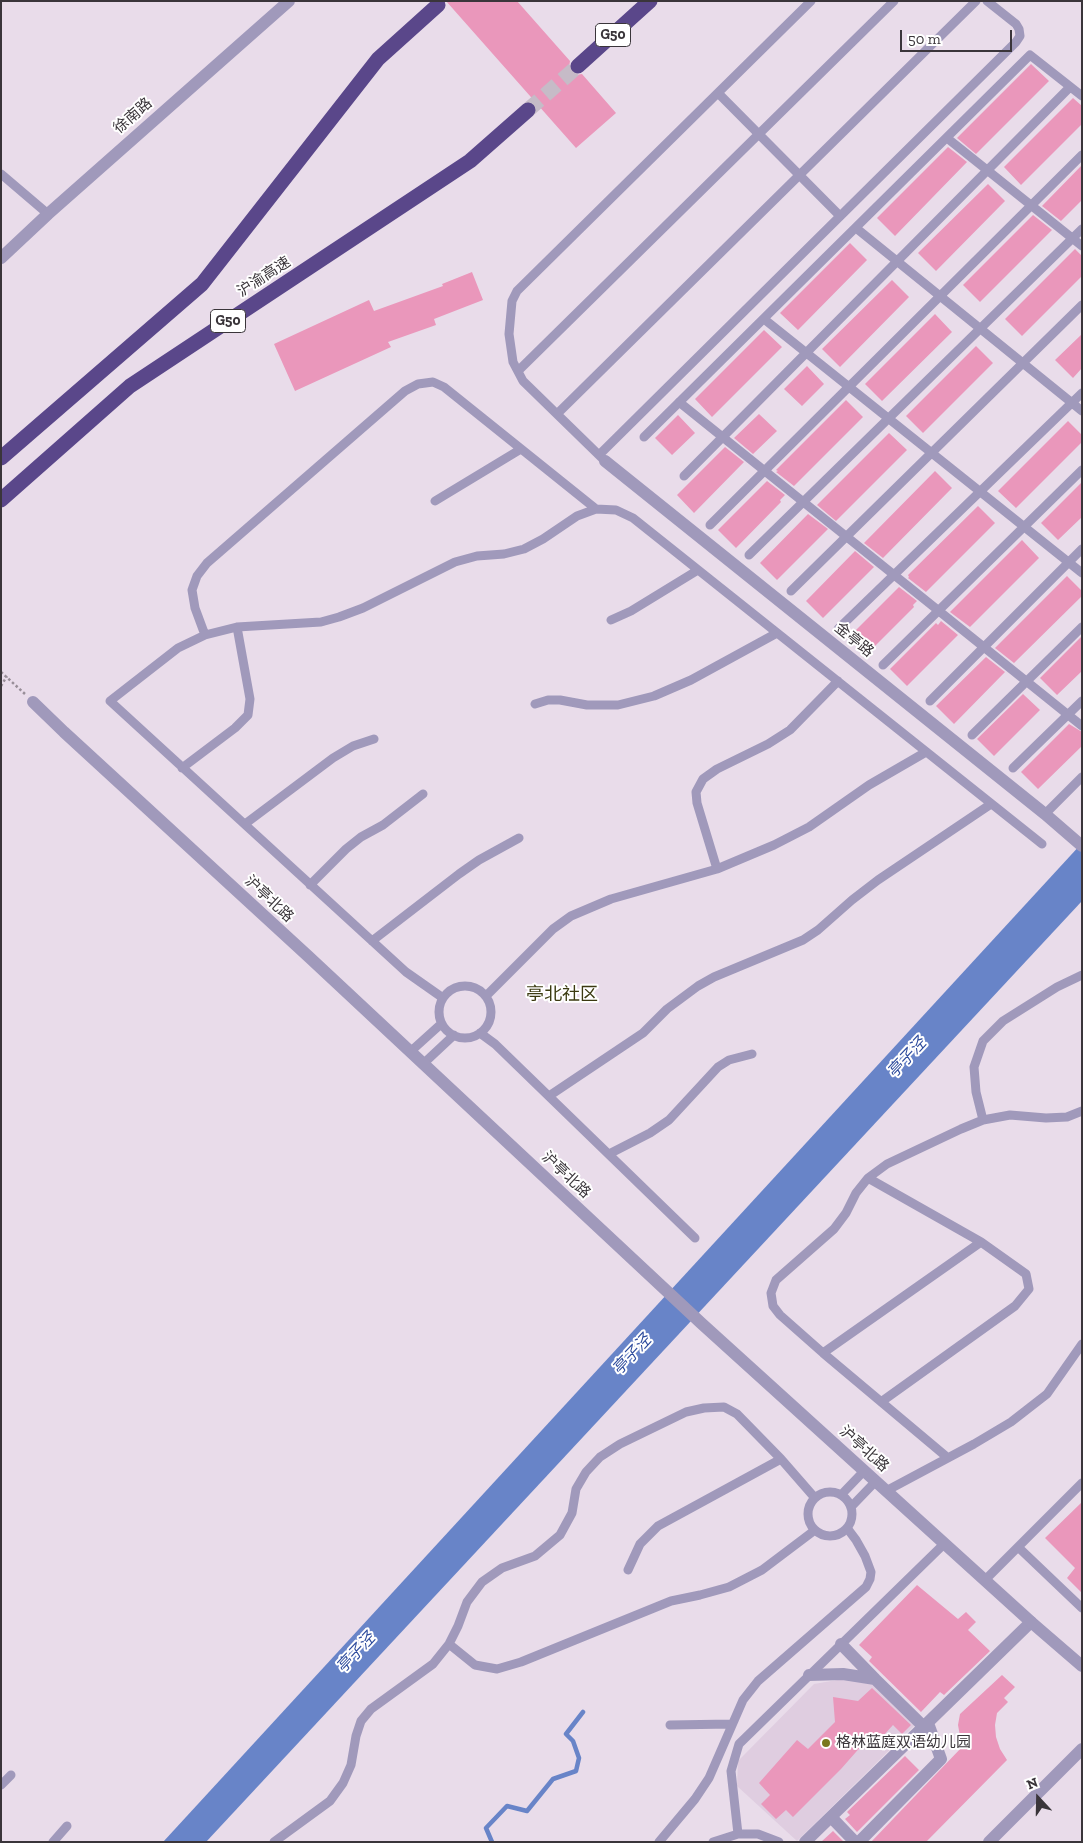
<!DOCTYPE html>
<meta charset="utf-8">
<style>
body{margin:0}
#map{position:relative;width:1083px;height:1843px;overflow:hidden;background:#e9dcea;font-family:"Zilla Slab",serif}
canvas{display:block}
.frame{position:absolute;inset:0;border:2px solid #3a353a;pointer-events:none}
.north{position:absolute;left:1013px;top:1773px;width:50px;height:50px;-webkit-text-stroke:4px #fff;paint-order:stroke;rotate:339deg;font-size:14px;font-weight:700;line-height:20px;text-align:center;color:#3a353a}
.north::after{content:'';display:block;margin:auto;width:18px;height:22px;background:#3a353a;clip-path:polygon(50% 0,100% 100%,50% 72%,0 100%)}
.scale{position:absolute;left:900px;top:30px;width:112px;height:22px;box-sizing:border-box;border:2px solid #3a353a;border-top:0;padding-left:6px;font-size:15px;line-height:18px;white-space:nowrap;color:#3a353a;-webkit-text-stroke:4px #fff;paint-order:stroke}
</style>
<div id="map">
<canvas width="1083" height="1843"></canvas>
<div class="frame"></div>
<div class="north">N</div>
<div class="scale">50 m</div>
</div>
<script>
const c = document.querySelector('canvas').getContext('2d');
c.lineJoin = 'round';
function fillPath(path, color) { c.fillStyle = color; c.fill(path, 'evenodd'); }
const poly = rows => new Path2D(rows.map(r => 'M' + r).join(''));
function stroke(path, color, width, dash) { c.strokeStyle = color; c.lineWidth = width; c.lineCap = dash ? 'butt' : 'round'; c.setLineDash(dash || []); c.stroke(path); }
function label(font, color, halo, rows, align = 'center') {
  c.font = font + ' "Zilla Slab","Noto Sans SC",serif'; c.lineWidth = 4; c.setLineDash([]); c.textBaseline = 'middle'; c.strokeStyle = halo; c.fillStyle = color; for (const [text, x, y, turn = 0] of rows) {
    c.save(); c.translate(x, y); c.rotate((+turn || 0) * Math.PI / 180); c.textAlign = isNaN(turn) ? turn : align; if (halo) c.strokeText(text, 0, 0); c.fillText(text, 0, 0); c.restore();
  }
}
const built = poly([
 [843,1679,873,1683,915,1725,797,1841,737,1786,738,1761,814,1684]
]);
const water = poly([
 [1082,843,1082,901,206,1842,163,1842]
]);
const stream = poly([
 [492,1842,486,1828,507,1806,527,1811,553,1779,576,1771,579,1758,573,1741,566,1734,583,1712]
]);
const building = poly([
 [446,1,517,1,570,61,569,67,571,72,576,75,582,74,616,113,576,148],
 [1031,64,1049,81,976,154,957,138],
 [1073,98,1082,106,1082,124,1021,185,1004,167],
 [948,147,967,162,895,236,877,218],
 [1082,165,1082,200,1061,221,1042,206],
 [988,184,1005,201,936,271,918,253],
 [1033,215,1052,230,980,302,963,285],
 [850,243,867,260,798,330,780,313],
 [1075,249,1082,256,1082,276,1022,336,1005,319],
 [472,272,483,300,434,319,436,325,388,342,391,347,295,391,274,344,369,300,374,311,443,286,442,284],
 [892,280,909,297,840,367,822,349],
 [935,314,952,332,882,401,865,384],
 [764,330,782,347,712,417,695,399],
 [1082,334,1082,368,1073,378,1055,360],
 [976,346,993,363,923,433,906,416],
 [807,366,824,384,802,406,784,389],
 [846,400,863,417,794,486,776,472,778,471,776,470],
 [759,414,777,431,753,454,734,438],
 [678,415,695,433,672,455,655,438],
 [1068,421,1082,435,1082,442,1016,508,998,491],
 [889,433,907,450,836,521,817,505],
 [725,447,744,462,694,513,677,495],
 [935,471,952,488,883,558,864,543],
 [767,481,785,495,780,500,781,502,736,548,718,530],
 [1082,482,1082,517,1058,540,1041,523],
 [978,506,995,523,926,592,908,578,909,577,908,575],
 [808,514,828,529,777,580,760,563],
 [1022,540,1039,558,970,627,950,612],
 [855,551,874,567,823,618,806,601],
 [1067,576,1082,591,1082,596,1014,663,995,648],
 [899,587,917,601,913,605,914,607,868,653,851,635],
 [941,621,958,635,907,686,890,669,936,623,938,625],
 [1082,636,1082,671,1057,695,1040,678],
 [986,657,1005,672,954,724,936,706],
 [1023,694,1040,710,994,756,977,739],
 [1069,724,1082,732,1082,746,1038,789,1021,772],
 [1082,1502,1082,1593,1067,1578,1075,1568,1045,1538],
 [917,1585,958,1619,966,1612,976,1622,968,1630,990,1651,944,1695,940,1692,921,1712,869,1661,872,1657,859,1645],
 [1002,1675,1015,1687,1004,1698,1008,1702,997,1713,995,1725,996,1737,1000,1749,1007,1760,926,1842,871,1842,962,1747,958,1725,960,1714],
 [872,1688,911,1725,902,1734,893,1725,870,1750,863,1744,841,1769,793,1817,786,1810,776,1819,761,1804,770,1795,759,1783,797,1740,808,1749,835,1722,833,1697,858,1701],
 [905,1756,919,1770,857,1832,845,1819,850,1815,847,1812],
 [833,1831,844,1842,821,1842]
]);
const motorwayTunnel = poly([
 [528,110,578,66]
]);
const path = poly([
 [1,672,25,694],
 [1,686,7,676]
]);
const service = poly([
 [718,93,840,216],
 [947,138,1082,246],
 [1,174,48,214],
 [856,228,1082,411],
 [764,319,1082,573],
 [518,371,894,1],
 [679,402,1082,726],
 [557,414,976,1],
 [644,437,1030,55,1082,96],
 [599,455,1016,42,1020,36,1019,29,1016,24,987,1],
 [603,459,523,381,513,362,509,334,512,301,517,291,811,1],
 [684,476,1070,87],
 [435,501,521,449],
 [710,525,1082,155],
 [749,555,1082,229],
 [791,591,1082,305],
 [611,620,631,611,698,570],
 [838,629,1082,393],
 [205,635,195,608,192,590,197,576,207,563,405,391,418,384,433,382,444,387,596,509],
 [883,665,1082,470],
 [930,701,1082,549],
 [535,704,548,700,560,700,587,705,618,705,654,696,691,680,777,633],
 [972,735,1082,627],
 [182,768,235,728,248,715,250,699,237,627],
 [1013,768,1082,701],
 [1045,814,1082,777],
 [245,824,333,758,353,746,374,739],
 [717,869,697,803,696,792,703,779,717,769,768,744,790,730,838,681],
 [310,885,346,849,361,837,383,825,423,794],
 [372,941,459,874,479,860,519,838],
 '439 1012a26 26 0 1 1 52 0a26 26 0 1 1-52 0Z',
 [486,996,553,929,571,916,611,899,717,869,774,845,809,827,869,785,926,752],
 [443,998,406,972,110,701,178,648,205,635,237,627,321,622,339,617,363,608,455,562,477,556,504,554,524,549,543,539,577,516,596,509,616,510,633,518,1042,844],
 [480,1033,495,1044,695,1238],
 [410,1052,441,1024],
 [423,1064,454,1035],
 [549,1096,643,1033,667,1009,698,986,714,977,803,940,818,930,852,900,878,880,991,804],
 [983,1120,976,1092,974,1067,983,1041,1003,1021,1057,987,1082,975],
 [609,1154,650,1133,669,1120,718,1067,729,1060,752,1054],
 [868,1178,981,1242,1026,1274,1029,1289,1015,1306,881,1402],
 [823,1353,981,1242],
 [948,1458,823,1353,780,1315,773,1306,771,1293,776,1280,834,1229,846,1213,856,1193,868,1178,887,1164,961,1129,983,1120,1010,1115,1046,1118,1067,1117,1082,1111],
 [886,1491,974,1444,1011,1422,1047,1394,1082,1344],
 '808 1514a22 22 0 1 1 44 0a22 22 0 1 1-44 0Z',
 [841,1495,864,1471],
 [851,1507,876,1481],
 [1018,1547,1082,1608],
 [628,1570,640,1544,658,1526,781,1459],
 [985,1580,1082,1483],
 [449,1644,475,1665,497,1669,521,1662,671,1601,700,1595,729,1587,762,1570,815,1530],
 [670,1725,731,1724],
 [1,1785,11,1775],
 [738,1834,731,1771,739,1744,944,1544],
 [53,1842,67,1826],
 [274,1842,330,1801,343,1783,351,1765,356,1736,361,1721,371,1709,433,1664,449,1644,458,1626,467,1602,482,1582,502,1568,535,1556,560,1535,572,1513,576,1489,586,1472,600,1457,620,1444,686,1412,704,1408,724,1407,737,1414,781,1459,815,1498],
 [659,1842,695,1799,709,1778,743,1700,758,1681,866,1587,870,1579,871,1572,865,1556,856,1540,847,1528],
 [713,1842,738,1834,758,1834,779,1842]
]);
const pedestrian = poly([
 [841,1644,875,1679],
 [809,1675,843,1674,875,1679,924,1727],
 [831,1817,855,1842],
 [805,1842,1031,1622],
 [859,1842,941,1759,928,1723]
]);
const minor = poly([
 [605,461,1045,814,1082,846]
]);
const tertiary = poly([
 [1,258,48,214,289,1],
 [33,702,64,732,309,957,701,1323,1031,1622,1082,1666],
 [989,1842,1082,1749]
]);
const motorway = poly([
 [578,66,650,1],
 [1,458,202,284,378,59,438,5],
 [1,500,130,386,470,161,528,110]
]);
const markers = [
 [826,1743,5,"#7a771d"]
];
const shields = [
 [613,35,35],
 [228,321,35]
];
const shieldNames = [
 ["G50",613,35],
 ["G50",228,321]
];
const streetNames = [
 ["徐南路",133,116,-41],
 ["沪渝高速",264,277,-33],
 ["金亭路",854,640,39],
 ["沪亭北路",269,899,43],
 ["沪亭北路",566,1175,43],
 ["沪亭北路",864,1449,42]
];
const poiNames = [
 ["格林蓝庭双语幼儿园",836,1743]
];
const waterNames = [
 ["亭子泾",907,1058,-47],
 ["亭子泾",632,1355,-47],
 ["亭子泾",356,1653,-47]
];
const quarterNames = [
 ["亭北社区",562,995]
];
fillPath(built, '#dfcde0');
fillPath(water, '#6884c8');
stroke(stream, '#6884c8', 4.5);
fillPath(building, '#ea97bb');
stroke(motorwayTunnel, '#c6bbc7', 15, [15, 8]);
stroke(path, '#988e98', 2.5, [2.5, 2.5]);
stroke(service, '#a099bb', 9);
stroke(pedestrian, '#a099bb', 12);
stroke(minor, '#a099bb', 12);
stroke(tertiary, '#a099bb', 12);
stroke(motorway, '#5a478a', 15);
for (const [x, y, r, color] of markers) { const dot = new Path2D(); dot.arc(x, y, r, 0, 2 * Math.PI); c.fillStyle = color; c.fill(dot); stroke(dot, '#fff', 2); }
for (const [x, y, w] of shields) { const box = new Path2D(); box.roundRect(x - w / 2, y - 11.5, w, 23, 4); c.fillStyle = '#fff'; c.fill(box); stroke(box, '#3a353a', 1); }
label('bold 14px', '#3a353a', null, shieldNames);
label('15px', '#3a353a', '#fff', streetNames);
label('15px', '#3a353a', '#fff', poiNames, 'left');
label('italic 16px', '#2c4a9c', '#fff', waterNames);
label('18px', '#3b3a11', '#fff', quarterNames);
</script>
